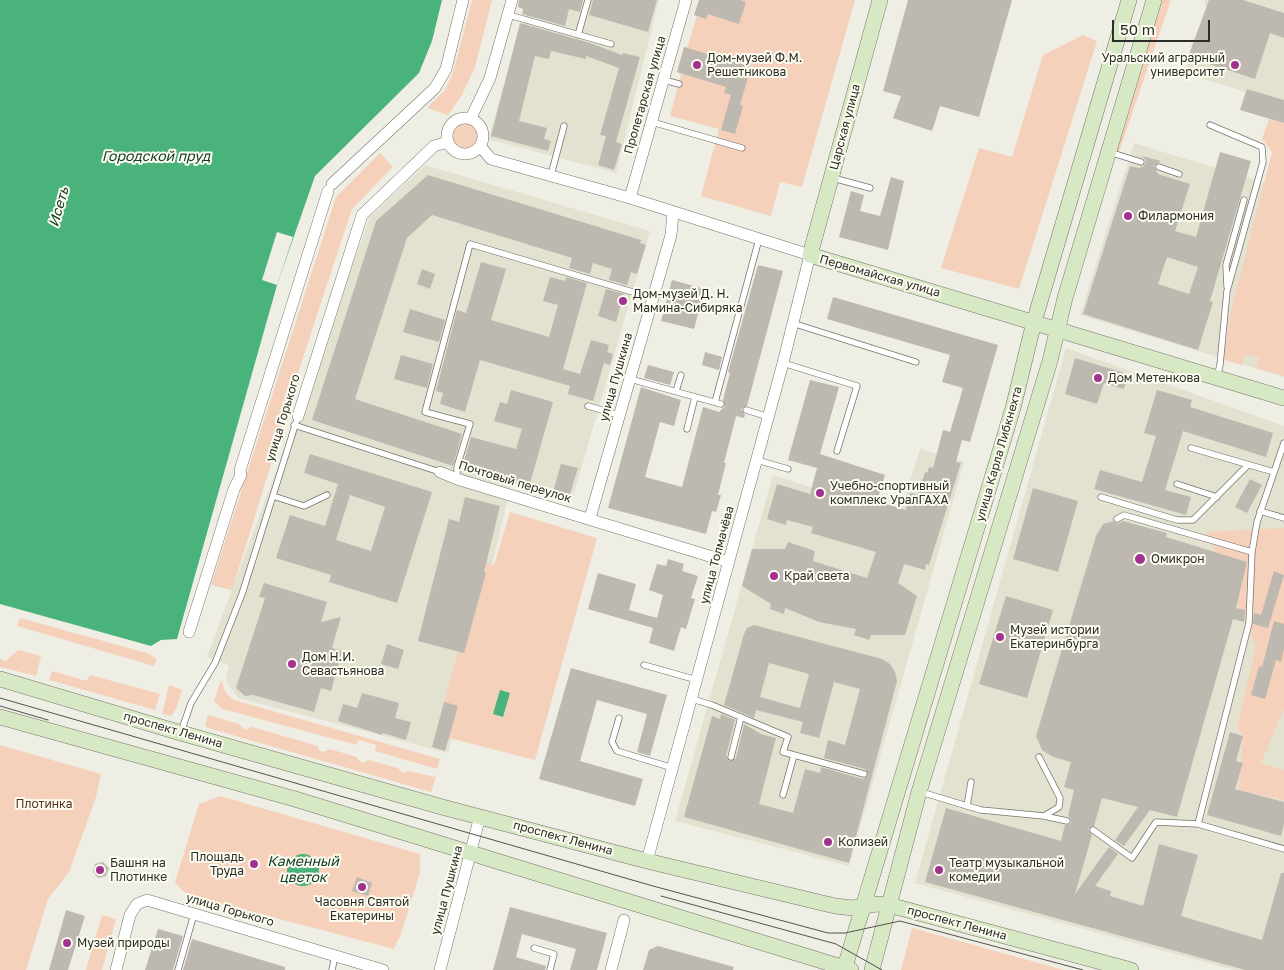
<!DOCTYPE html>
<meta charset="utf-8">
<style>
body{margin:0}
#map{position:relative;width:1284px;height:970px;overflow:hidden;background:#efeee4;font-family:"Golos Text",sans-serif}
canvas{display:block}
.scale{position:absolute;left:1112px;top:20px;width:98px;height:22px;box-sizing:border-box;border:2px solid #2c2c28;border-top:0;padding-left:6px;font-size:15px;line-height:18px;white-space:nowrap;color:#2c2c28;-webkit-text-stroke:4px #fcfcf1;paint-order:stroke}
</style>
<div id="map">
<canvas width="1284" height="970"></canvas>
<div class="scale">50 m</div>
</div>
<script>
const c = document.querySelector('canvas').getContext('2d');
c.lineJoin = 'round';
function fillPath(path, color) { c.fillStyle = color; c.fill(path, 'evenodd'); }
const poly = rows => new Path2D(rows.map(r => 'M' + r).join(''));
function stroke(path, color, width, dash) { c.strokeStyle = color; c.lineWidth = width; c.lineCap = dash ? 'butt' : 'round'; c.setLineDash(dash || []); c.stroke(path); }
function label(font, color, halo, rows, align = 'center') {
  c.font = font + ' "Golos Text",sans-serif'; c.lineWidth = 4; c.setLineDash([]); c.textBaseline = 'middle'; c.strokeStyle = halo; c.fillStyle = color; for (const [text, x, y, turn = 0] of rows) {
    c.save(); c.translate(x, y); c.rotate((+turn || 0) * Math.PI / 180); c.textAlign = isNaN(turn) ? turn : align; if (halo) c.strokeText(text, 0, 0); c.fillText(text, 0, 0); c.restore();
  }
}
const built = poly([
 [530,0,659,0,616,173,488,139],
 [1205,0,1284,0,1284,123,1240,110,1245,92,1185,73,1194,38,1196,38,1207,5,1204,4],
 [1134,143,1284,189,1284,377,1080,315],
 [425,165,650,231,572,500,511,484,448,753,238,698,226,680,229,666,207,657,370,217],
 [1066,348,1284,426,1284,970,1234,970,915,883],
 [920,449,964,462,849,866,675,821,773,475,899,516]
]);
const green = poly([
 [472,0,492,0,475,67,462,95,448,115,427,108,445,90,453,73],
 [699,0,855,0,802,187,780,182,771,216,701,196,719,129,670,116,681,74,677,72,684,47,687,48,697,16,694,15],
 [1161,0,1171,0,1119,152,1113,150],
 [1083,35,1097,41,1019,289,941,268,979,148,1012,157,1043,55],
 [1269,119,1284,123,1284,376,1256,368,1259,357,1246,354,1242,365,1224,360,1229,319,1272,152,1262,139],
 '451 136a15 15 0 1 1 30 0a15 15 0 1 1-30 0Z',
 [380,153,393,167,352,209,285,412,278,442,232,590,211,585,336,197],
 [510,512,597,538,535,760,449,738,444,702,483,563,494,565],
 [1284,528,1284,709,1261,763,1284,770,1284,800,1239,790,1243,736,1237,728,1256,646,1206,532],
 [20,618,147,653,157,659,154,666,17,626],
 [18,650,41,656,36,676,0,667,0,659,6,661],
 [52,671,87,681,90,675,160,694,155,710,49,680],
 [221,680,226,693,234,700,440,759,437,769,375,751,376,745,358,740,357,745,222,709,214,701],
 [169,685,182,690,176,709,171,716,162,714],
 [208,715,239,724,245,730,252,727,318,746,319,750,323,752,330,749,357,757,359,761,363,763,369,760,398,768,403,773,408,771,436,777,431,792,208,728,205,726],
 [0,745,101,774,96,797,69,872,48,899,26,970,0,970],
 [220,796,420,854,420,873,401,934,394,949,188,895,182,890,175,882,199,804],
 [102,915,116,919,102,970,86,970],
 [912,928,1064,970,901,970]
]);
const water = poly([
 [0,0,442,0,432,41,419,73,315,176,277,285,177,639,161,640,151,646,0,604],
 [500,690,510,693,503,717,493,714],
 '287 870a16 16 0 1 1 32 0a16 16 0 1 1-32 0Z'
]);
const pier = poly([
 [277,232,293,237,277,285,262,280]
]);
const building = poly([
 [519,0,583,0,580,12,569,9,565,26,522,14,523,9,518,7],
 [593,0,657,0,648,32,589,15],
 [699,0,740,0,746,2,739,24,708,14,706,19,694,15],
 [908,0,1012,0,979,117,940,106,932,131,893,118,901,96,883,91],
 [1209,0,1243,0,1284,13,1284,38,1270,33,1255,79,1188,57],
 [520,23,590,43,622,55,623,53,640,57,616,142,622,144,614,170,598,165,606,136,600,135,619,68,586,56,586,59,551,51,549,59,535,56,519,121,547,128,544,139,551,141,548,151,491,136],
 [684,47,751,67,740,105,743,106,735,134,721,130,731,95,724,93,726,87,677,72],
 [1247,89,1284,100,1284,123,1240,110],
 [1220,152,1251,161,1210,301,1213,302,1198,350,1083,314,1130,166,1139,168,1144,166,1146,161,1142,156,1161,161,1154,166,1158,174,1190,184,1175,231,1196,237],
 [1167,257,1198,267,1189,294,1158,284],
 [428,175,641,240,640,243,646,245,637,274,631,272,627,285,609,280,612,269,593,263,590,274,569,268,572,258,432,215,407,238,355,399,462,434,453,466,312,420,376,221],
 [891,177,904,181,888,250,839,237,851,191,864,195,860,211,880,216],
 [481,262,506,269,491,320,549,337,558,305,543,301,550,277,565,281,566,277,587,283,563,369,580,374,591,340,609,345,607,352,613,354,610,365,604,363,593,401,568,394,570,386,480,360,465,412,440,404,443,393,436,391,457,310,466,313],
 [758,265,783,271,747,406,741,409,745,415,744,418,736,416,724,463,726,463,718,495,721,495,716,512,712,511,706,534,608,508,641,387,681,400,674,426,660,422,645,477,682,487,703,407,719,412,725,406,723,400,730,373,728,372],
 [422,269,435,274,430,289,417,284],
 [672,280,705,289,694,329,661,321],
 [606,289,624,294,616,322,598,316],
 [833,297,998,345,970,442,962,440,956,462,961,463,929,565,926,564,925,570,904,564,898,583,917,596,905,635,871,635,869,640,854,635,856,629,819,622,785,608,784,614,770,609,771,604,742,586,752,549,785,549,788,542,815,551,813,561,867,578,876,552,811,533,813,527,787,520,786,525,767,519,777,484,810,494,817,468,788,460,810,380,839,387,820,454,885,475,877,501,906,510,910,493,918,495,925,472,927,473,929,467,933,468,943,430,950,432,963,388,942,382,950,355,827,319],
 [410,309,445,320,439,342,403,332],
 [705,352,722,357,719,370,702,365],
 [401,355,433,364,427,388,394,379],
 [1075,358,1128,374,1124,389,1104,383,1097,404,1065,394],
 [648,365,674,372,670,385,644,378],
 [511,390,553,402,529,487,462,468,471,437,516,449,522,429,494,421,500,402,507,404],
 [1157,390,1192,400,1190,407,1273,433,1266,457,1183,431,1165,490,1191,497,1186,515,1094,489,1100,470,1142,482,1156,436,1144,433],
 [310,454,432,492,397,603,329,582,331,575,276,558,290,515,325,526,338,484,304,473],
 [350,495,385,507,371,551,336,540],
 [561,464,578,468,569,497,553,492],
 [1250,479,1262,485,1247,513,1235,507],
 [1033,488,1078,501,1058,572,1013,559],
 [465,497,500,506,484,572,486,573,464,653,418,641,449,519,459,522],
 [1113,521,1117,524,1123,521,1167,533,1166,537,1247,562,1236,608,1245,610,1244,622,1233,619,1177,817,1150,810,1124,846,1115,840,1138,807,1102,798,1094,826,1088,829,1092,835,1075,894,1109,847,1118,854,1095,886,1111,891,1110,896,1143,906,1159,844,1198,855,1181,916,1262,940,1281,873,1284,873,1284,970,1245,970,925,882,946,808,1061,841,1065,825,1071,824,1071,819,1068,816,1074,790,1064,787,1071,762,1053,757,1042,750,1036,736,1096,536,1103,524],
 [668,559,684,564,682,571,698,576,691,598,695,599,686,629,681,627,674,651,649,643,653,628,588,609,598,573,636,584,629,610,657,618,663,595,649,590,657,564,666,566],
 [1274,571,1284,575,1268,628,1253,624,1254,613,1261,615],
 [264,583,327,602,321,622,341,617,332,648,342,651,331,691,321,688,314,712,253,695,245,696,236,688,265,598,259,597],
 [1006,596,1053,610,1027,698,979,684],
 [1274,621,1284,624,1284,649,1281,662,1276,660,1265,699,1251,695,1259,666,1262,667],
 [754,625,882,659,890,664,895,672,897,681,849,863,684,817,712,716,720,719,721,714,735,720,726,756,729,761,736,758,744,724,761,734,776,738,759,804,793,813,805,769,820,773,821,767,863,779,868,776,865,769,824,758,828,740,845,745,860,689,834,682,819,738,800,733,803,722,756,710,754,718,724,705,744,634,747,628],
 [769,663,809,674,800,708,760,697],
 [387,644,404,650,398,669,381,664],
 [571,668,667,695,650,756,637,752,647,714,597,700,580,761,643,779,635,806,539,779],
 [362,693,399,703,395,718,411,722,406,740,383,733,382,735,338,721,343,704,357,708],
 [444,702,458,706,445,751,432,747],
 [1230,732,1243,736,1236,761,1243,763,1235,789,1284,802,1284,824,1281,836,1207,815],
 [103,862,109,868,106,876,98,878,93,872,95,864],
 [357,877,372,883,368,896,352,891],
 [510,907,607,933,597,970,570,970,576,949,522,934,516,957,546,966,545,970,493,970],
 [66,910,85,916,68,970,49,970],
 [158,929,183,936,173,970,145,970],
 [192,939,285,967,285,970,183,970],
 [658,946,734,967,733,970,643,970,649,950]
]);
const lane = poly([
 [509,15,611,44],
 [578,35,588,0],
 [664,80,679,84],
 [652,122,742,148],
 [1210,125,1262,147,1263,162,1227,291,1220,365,1217,377],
 [1109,152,1141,162],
 [1159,167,1179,174],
 [551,175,564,126],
 [833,178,870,188],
 [1227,286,1226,265,1244,200],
 [792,323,916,362],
 [783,363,857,386,837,451],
 [630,379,721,404],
 [676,391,681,375],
 [715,402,759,239],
 [588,406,619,415],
 [746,410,769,417],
 [294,425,440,472],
 [687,429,695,397],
 [1284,443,1257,522,1252,552,1249,623,1198,824,1284,849],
 [1191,448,1274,472],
 [757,460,788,469],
 [457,479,457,467,470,424,425,412,470,244,653,298],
 [1177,484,1217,497],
 [273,496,304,506,327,495],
 [1101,497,1177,520,1193,520,1248,465],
 [1260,511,1284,518],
 [1117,519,1124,515,1252,552],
 [644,665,697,680],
 [692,699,712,705,788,737,783,752,864,774],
 [619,718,612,742,617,751,673,768],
 [181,732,191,703,215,663,242,594,298,416],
 [731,757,741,717],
 [921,792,967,806,971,782],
 [783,795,794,755],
 [967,806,981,810,1044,816,1059,807,1060,798,1039,757],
 [1044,816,1067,821],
 [1093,830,1132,858,1156,822,1198,824],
 [534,948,554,954,550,970],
 [178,970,194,914],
 [332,970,335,956]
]);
const street = poly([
 '447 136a18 18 0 1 1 36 0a18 18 0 1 1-36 0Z',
 [471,118,490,78,512,0],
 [480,146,491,159,630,198,810,255,783,363,647,861],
 [332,184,435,88,446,69,463,0],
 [630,198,686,0],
 [298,416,362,215,434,146,448,142],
 [440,472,457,479,729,562],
 [590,518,671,235,673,213],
 [189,632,234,489,241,475,240,470,328,191],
 [116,970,130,915,137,904,147,900,383,970],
 [440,970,480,816],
 [611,970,624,920]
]);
const secondary = poly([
 [880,0,810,255,1284,398],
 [0,679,181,733,442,807,647,861,835,906,853,908,876,904,889,905,1131,970],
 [0,717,295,799,851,970],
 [844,970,1013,408,1034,322,1129,0],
 [872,970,919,792,1050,361,1065,298,1154,0]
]);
const tram = poly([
 [0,698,653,886,828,933,845,933,900,921,1083,970],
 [0,706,48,720],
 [661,896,836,944,882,970]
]);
const markers = [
 [697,65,5,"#a2328f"],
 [1235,65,5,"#a2328f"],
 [1128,216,5,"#a2328f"],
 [623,301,5,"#a2328f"],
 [1098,378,5,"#a2328f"],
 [820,493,5,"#a2328f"],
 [1140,559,6,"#a2328f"],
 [774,576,5,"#a2328f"],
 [1000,637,5,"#a2328f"],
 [292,664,5,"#a2328f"],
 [828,842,5,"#a2328f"],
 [254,864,5,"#a2328f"],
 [100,870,5,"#a2328f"],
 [939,870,5,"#a2328f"],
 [362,887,5,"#a2328f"],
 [67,943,5,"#a2328f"]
];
const poiNames = [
 ["Дом-музей Ф.М.",707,58],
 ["Решетникова",707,72],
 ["Уральский аграрный",1225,58,"right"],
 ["университет",1225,72,"right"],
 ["Филармония",1138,216],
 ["Дом-музей Д. Н.",633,294],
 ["Мамина-Сибиряка",633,308],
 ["Дом Метенкова",1108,378],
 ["Учебно-спортивный",830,486],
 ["комплекс УралГАХА",830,500],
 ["Омикрон",1151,559],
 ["Край света",784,576],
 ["Музей истории",1010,630],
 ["Екатеринбурга",1010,644],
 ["Дом Н.И.",302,657],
 ["Севастьянова",302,671],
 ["Колизей",838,842],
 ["Площадь",244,857,"right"],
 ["Труда",244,871,"right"],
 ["Башня на",110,863],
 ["Плотинке",110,877],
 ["Театр музыкальной",949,863],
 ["комедии",949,877],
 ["Часовня Святой",362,902,"center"],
 ["Екатерины",362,916,"center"],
 ["Музей природы",77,943]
];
const streetNames = [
 ["Пролетарская улица",645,95,-74],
 ["Царская улица",845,127,-75],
 ["Первомайская улица",880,276,16],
 ["улица Пушкина",616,377,-74],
 ["улица Горького",283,418,-73],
 ["улица Карла Либкнехта",999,454,-74],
 ["Почтовый переулок",515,482,17],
 ["улица Толмачёва",717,555,-75],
 ["проспект Ленина",173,730,16],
 ["проспект Ленина",563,838,15],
 ["улица Пушкина",447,890,-75],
 ["улица Горького",230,910,16],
 ["проспект Ленина",957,923,15]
];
const parkNames = [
 ["Плотинка",44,804]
];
const waterNames = [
 ["Городской пруд",156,157],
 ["Исеть",59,207,-74],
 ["Каменный",303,862],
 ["цветок",303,878]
];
fillPath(built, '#e3e2d0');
fillPath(green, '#f5d1bc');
fillPath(water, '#4ab37c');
fillPath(pier, '#efeee4');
fillPath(building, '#beb9b0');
stroke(lane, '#75746b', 7);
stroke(street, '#75746b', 12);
stroke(secondary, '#75746b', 16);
stroke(lane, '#fff', 5.5);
stroke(street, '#fff', 11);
stroke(secondary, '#d7e9c4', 15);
stroke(tram, '#52514c', 1);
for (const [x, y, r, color] of markers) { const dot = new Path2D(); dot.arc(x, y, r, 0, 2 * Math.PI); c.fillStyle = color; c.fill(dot); stroke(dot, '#fcfcf1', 2); }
label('12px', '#2c2c28', '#fcfcf1', poiNames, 'left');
label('12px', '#2c2c28', '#fcfcf1', streetNames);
label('12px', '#553219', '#fcfcf1', parkNames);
label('italic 14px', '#0f3b25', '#fcfcf1', waterNames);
</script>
